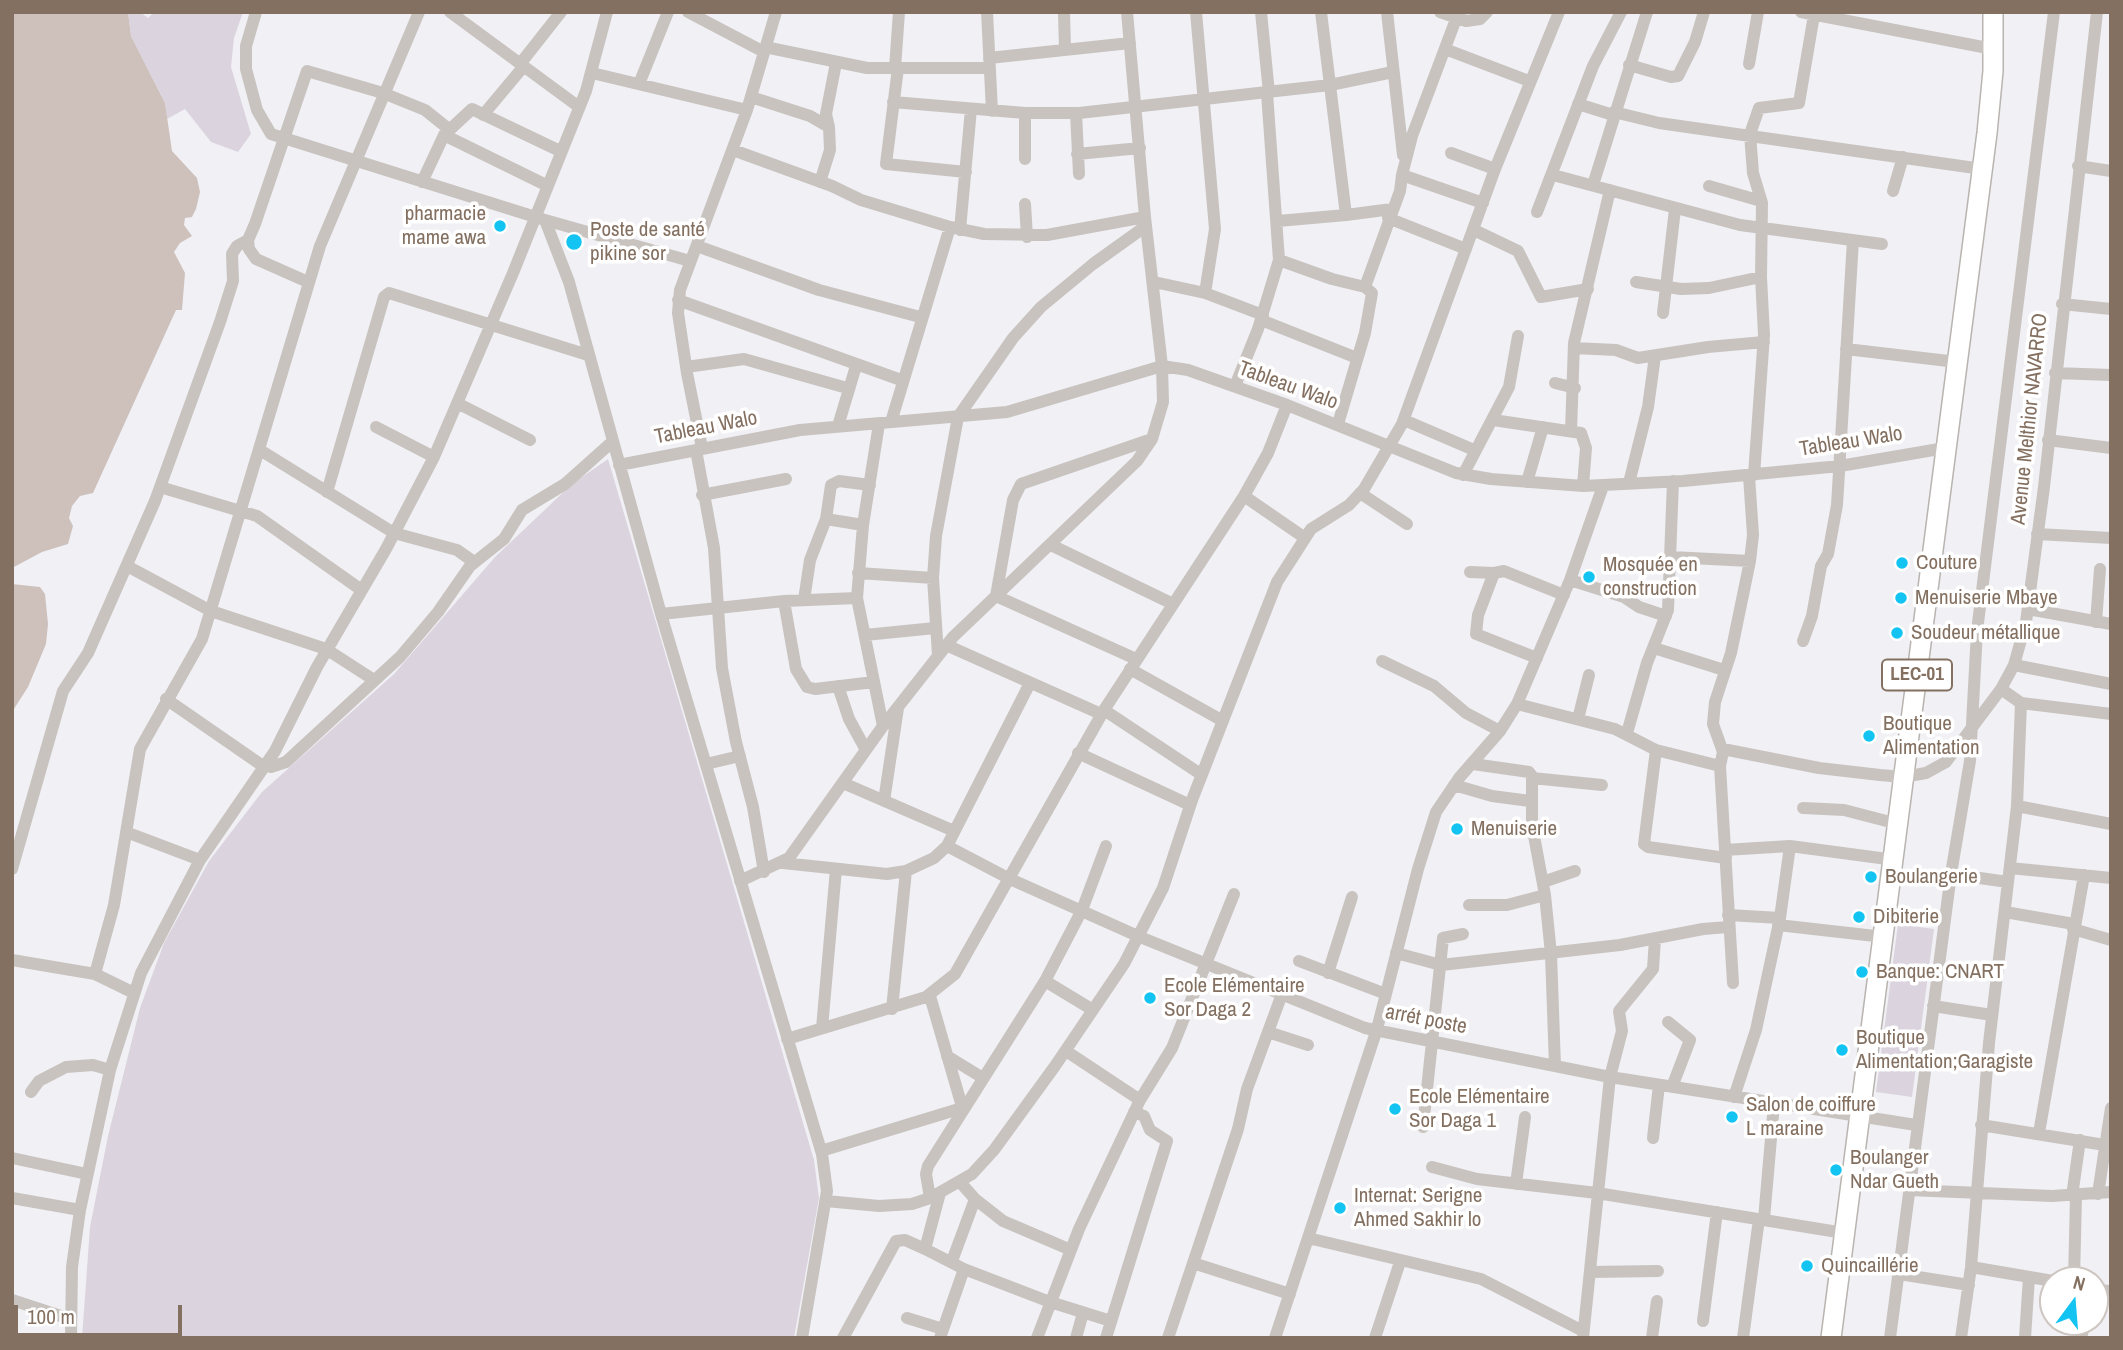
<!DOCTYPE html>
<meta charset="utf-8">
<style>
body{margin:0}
#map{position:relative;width:2123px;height:1350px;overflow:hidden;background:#f0f0f5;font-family:"Archivo Narrow",sans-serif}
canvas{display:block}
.frame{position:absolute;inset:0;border:14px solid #847061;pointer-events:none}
.north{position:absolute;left:2039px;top:1266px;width:70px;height:70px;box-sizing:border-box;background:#fff;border:2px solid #cec6c0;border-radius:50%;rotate:16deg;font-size:19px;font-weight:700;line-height:28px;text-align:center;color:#847061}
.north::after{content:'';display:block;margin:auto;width:24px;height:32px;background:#13c4f3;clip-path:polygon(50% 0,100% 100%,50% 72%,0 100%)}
.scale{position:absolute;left:14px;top:1305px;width:168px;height:32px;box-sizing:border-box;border:4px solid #847061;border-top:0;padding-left:9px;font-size:21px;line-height:24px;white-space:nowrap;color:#847061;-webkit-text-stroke:5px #fff;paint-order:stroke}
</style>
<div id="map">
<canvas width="2123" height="1350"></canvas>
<div class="frame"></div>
<div class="north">N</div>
<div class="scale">100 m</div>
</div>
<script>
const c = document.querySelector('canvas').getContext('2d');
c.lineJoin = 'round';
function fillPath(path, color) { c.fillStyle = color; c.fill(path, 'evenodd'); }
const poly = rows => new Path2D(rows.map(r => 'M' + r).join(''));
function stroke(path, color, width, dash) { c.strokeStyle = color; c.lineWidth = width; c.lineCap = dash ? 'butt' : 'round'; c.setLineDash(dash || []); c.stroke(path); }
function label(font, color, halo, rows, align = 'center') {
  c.font = font + ' "Archivo Narrow",sans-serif'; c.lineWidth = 7; c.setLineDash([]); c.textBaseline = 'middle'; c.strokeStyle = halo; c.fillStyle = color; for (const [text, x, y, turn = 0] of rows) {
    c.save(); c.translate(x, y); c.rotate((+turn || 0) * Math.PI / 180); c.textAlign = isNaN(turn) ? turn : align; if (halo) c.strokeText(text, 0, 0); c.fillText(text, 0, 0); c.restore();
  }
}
const green = poly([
 [128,12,140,12,148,18,154,12,243,12,234,38,231,67,251,134,238,152,211,142,185,109,167,119,165,103,131,36],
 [608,459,814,1160,819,1198,794,1338,82,1338,90,1227,108,1136,140,1008,164,943,209,861,262,792,394,674,495,557,572,484],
 [1898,924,1934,929,1912,1097,1876,1092]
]);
const water = poly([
 [12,12,128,12,131,36,165,103,172,151,197,178,200,192,196,209,192,217,185,218,184,225,192,236,180,243,174,252,185,273,182,310,176,310,93,493,80,496,72,506,69,518,73,526,68,544,42,552,12,568],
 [12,584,40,587,45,594,48,624,46,644,28,687,12,712]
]);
const minor = poly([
 [256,12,246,46,246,69,257,110,271,134,545,220,690,261],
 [450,12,579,107],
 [688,12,764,52],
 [987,12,992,111],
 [1064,12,1065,50],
 [1196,12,1215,229,1205,293],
 [1261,12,1269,93],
 [1321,12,1346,215,1392,209],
 [1387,12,1403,155],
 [1440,12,1466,21,1480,19,1487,12],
 [1801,12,1993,49],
 [1456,19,1412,136,1402,175,1483,203],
 [765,47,867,68,990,68],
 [1445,49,1529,81],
 [989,58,1130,43],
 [520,64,561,12],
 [1749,64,1758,12],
 [1629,65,1671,77,1678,76,1695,42,1704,12],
 [895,68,899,12],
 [898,68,886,164,966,172],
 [592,73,747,110],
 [639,84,668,12],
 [1267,93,1279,260,1332,279,1365,287,1372,293,1365,333,1338,424],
 [751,97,810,116,829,127,826,114,836,63],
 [893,102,1025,113,1079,113,1330,85,1393,72],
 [1578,104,1613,115],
 [1614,112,1659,123,1982,169],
 [1076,113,1079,174],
 [483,115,524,66],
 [444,135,548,186],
 [733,150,832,186,861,200,950,227,984,234,1047,235,1145,217],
 [1451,153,1495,169],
 [1077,154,1140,148],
 [1025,159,1025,113],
 [2078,166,2111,171],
 [1553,175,1740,225,1882,244],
 [422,182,444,135,472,109,560,151],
 [820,182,830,150,829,127],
 [1593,185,1647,12],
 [1709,186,1761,201],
 [1893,191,1903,157],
 [1025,204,1027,237],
 [1537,212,1593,66,1621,12],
 [1388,218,1466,249],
 [545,220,569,282,661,614,822,1154,827,1191,802,1338],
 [1278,221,1346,215],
 [960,230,971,109],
 [1474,230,1518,251,1541,297,1588,289],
 [248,240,249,249,256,259,308,282],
 [697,246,819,290,920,317],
 [1154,282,1205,293,1263,315],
 [1636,282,1681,289,1709,288,1761,277],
 [1365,287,1400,191,1402,175],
 [678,300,901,380],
 [2062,304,2111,309],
 [1663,313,1675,209],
 [1261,320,1357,358],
 [1574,348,1616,350,1638,358,1708,347,1764,342],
 [1846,349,1957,362],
 [686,367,744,359,847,388],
 [2055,373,2111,375],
 [1555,383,1575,388],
 [1235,386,1258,329,1279,260],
 [457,403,530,440],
 [1404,420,1474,450],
 [1493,420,1581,433,1586,448,1583,486],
 [891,422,950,227],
 [879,424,863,525,857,598,883,726],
 [838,426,856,366],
 [376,427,434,457],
 [1571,431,1574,343,1610,190],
 [2048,440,2111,448],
 [702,448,687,373,678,313,680,290,747,110,776,12],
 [260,450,394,533,457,550,474,562],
 [696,450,714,548,722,668,736,742,753,807,764,872],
 [619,465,800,430,1007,412,1162,366,1188,370,1287,405,1456,473,1491,479,1583,486,1683,481,1840,466,1945,448],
 [1463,475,1509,387,1518,336],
 [1754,475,1764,335,1761,277,1762,203,1753,173,1750,134,1759,108,1799,103,1814,15],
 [1527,482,1543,427],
 [1629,483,1648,407,1655,356],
 [160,487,257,516,360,589],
 [327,492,384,297,389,293,588,355],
 [1360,493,1407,524],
 [702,495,786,479],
 [1244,496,1305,538],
 [863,525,826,519,831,485,839,481,870,485],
 [2037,534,2111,538],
 [1051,545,1173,604],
 [1671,557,1750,561,1753,535,1749,476],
 [127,566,211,611,326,649,374,680],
 [1470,572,1494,573],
 [858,573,933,578],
 [1570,580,1624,597,1639,607,1666,616],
 [804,600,810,560,826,519],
 [784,601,796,669,807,687,815,689,874,682],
 [2028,609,2111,624],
 [661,614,784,601,857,598],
 [2096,622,2100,569],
 [865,635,935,628],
 [1803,641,1812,616,1821,566,1828,554,1837,505,1853,240],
 [946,645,1101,714],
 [1654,648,1724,670],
 [938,655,933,578,936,536,958,417,1013,338,1041,307,1093,264,1146,226],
 [1537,658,1476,634,1478,615,1494,573,1504,571,1564,595],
 [1136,659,996,596,1013,500,1021,484,1152,439],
 [1382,661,1434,686,1466,713,1500,731],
 [2014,665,2111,684],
 [1130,669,1223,721],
 [838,686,849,719,866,750],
 [2001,689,2021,703,2111,714],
 [166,699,260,764,271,767,286,762,400,657,438,612,470,566,504,539,522,510,565,484,612,442],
 [1517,704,1615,729,1656,750,1720,766],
 [1104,710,1202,775],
 [1578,719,1589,675],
 [1627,733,1647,663,1668,610,1673,481],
 [1656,750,1644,844,1648,847,1726,858],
 [1723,752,1713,724,1715,702,1731,653,1750,561],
 [1078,753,1190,805],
 [706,764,740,756],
 [1473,764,1529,772,1532,776,1532,825,1545,895,1551,954,1555,1066],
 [1532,778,1602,785],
 [843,783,954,831],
 [1454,785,1492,796,1530,801],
 [884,801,898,708],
 [2017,806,2111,824],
 [1803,808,1844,810,1898,824],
 [126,832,200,860],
 [947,846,1010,879,1140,937,1365,1028,1610,1077,1916,1125],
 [1725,850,1790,846,1895,860],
 [783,863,887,874,906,871,934,858,947,846,1030,683],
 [2010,868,2111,878],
 [12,869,63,691,88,653,155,501,220,322,233,281,232,254,237,246,248,240,255,224,307,71,383,93,425,110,450,130],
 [1951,874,2008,882],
 [740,881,789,858,883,726,953,637,1137,461,1152,439,1163,402,1162,366,1145,217,1127,12],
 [1543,882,1575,871],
 [1469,905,1507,905,1545,895],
 [2005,912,2074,924],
 [1728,915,1780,918],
 [1778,925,1884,937],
 [2073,929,2111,940],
 [1396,953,1441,965,1620,945,1703,929,1728,927],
 [12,960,95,974],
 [1299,961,1386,994],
 [1328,973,1352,897],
 [1045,981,1093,1010],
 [1733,983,1720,766,1723,752,1728,750,1819,768,1880,775,1903,777,1926,773,1946,762,2001,689,2014,665,2026,622,2044,487,2097,12],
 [134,993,95,974,114,905,140,749,202,639,320,246,419,12],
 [930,996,963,1110],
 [1933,1006,1992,1015],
 [892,1009,906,871],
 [1668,1022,1690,1040,1672,1087],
 [822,1028,836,869],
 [1271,1033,1308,1045],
 [787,1039,926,997,955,974,1104,710,1244,496,1268,453,1287,405],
 [1066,1051,1140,1100],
 [947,1056,983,1078],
 [31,1092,39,1081,66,1067,93,1065,110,1070],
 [1734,1097,1756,1030,1780,918,1790,846],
 [1981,1125,2111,1146],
 [1423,1127,1443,938,1463,934],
 [2039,1133,2084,875],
 [1653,1138,1659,1085],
 [821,1151,962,1108],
 [12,1158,87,1174],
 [1432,1167,1477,1179,1597,1193,1844,1233],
 [960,1182,975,1199,1003,1221,1071,1250],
 [1516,1184,1525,1117],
 [1909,1190,2052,1196,2111,1192],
 [940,1193,925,1249,964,1269,1050,1302,1111,1321],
 [2098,1194,2111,1108],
 [2072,1196,2080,1140],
 [12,1198,80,1210],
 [930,1198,926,1174,928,1166,1045,981,1082,910,1106,846],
 [826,1201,879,1206,912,1204,930,1198,972,1174,994,1150,1055,1066,1124,964,1163,888,1192,800,1277,582,1311,529,1349,505,1364,489,1402,424,1495,169,1559,12],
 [1764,1219,1774,1104],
 [1308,1238,1481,1279,1583,1331],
 [952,1261,975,1199],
 [1193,1263,1290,1294],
 [1971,1267,2053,1281],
 [1590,1272,1658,1271],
 [1899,1274,1969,1285],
 [2074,1280,2076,1196],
 [2095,1290,2111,1291],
 [12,1300,70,1319],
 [907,1318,943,1329],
 [1703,1321,1717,1212],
 [71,1338,72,1267,80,1210,110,1070,141,973,200,860,275,751,317,667,386,549,434,457,513,273,586,91,607,12],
 [843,1338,896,1241,905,1240,925,1249],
 [940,1338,964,1269],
 [1037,1338,1079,1229,1140,1100,1172,1048,1234,894],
 [1076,1338,1083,1313],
 [1106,1338,1167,1141,1150,1130,1144,1116,1134,1112],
 [1168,1338,1238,1129,1247,1089,1282,994],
 [1275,1338,1377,1029,1418,869,1436,812,1459,778,1500,731,1517,704,1570,580,1603,486],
 [1375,1338,1400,1262],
 [1583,1338,1610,1077,1622,1031,1619,1011,1653,969,1655,939],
 [1652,1338,1657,1301],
 [1743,1338,1759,1219],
 [1890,1338,1951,874,1970,761,1977,631,2054,12],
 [1961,1338,1971,1267,1989,1043,2017,806,2021,703],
 [2025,1338,2029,1277],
 [2081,1338,2085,1322]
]);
const highway = poly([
 [1831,1338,1987,133,1993,71,1993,12]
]);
const markers = [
 [500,226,7,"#13c4f3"],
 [574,242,9,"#13c4f3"],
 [1902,563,7,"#13c4f3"],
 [1589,577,7,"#13c4f3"],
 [1901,598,7,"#13c4f3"],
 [1897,633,7,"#13c4f3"],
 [1869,736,7,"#13c4f3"],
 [1457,829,7,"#13c4f3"],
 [1871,877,7,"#13c4f3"],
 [1859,917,7,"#13c4f3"],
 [1862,972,7,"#13c4f3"],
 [1150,998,7,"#13c4f3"],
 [1842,1050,7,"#13c4f3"],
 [1395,1109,7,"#13c4f3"],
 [1732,1117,7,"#13c4f3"],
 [1836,1170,7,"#13c4f3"],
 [1340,1208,7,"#13c4f3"],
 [1807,1266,7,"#13c4f3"]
];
const shields = [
 [1917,675,70]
];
const shieldNames = [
 ["LEC-01",1917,675]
];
const poiNames = [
 ["pharmacie",486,214,"right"],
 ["mame awa",486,238,"right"],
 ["Poste de santé",590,230],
 ["pikine sor",590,254],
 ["Couture",1916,563],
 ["Mosquée en",1603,565],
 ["construction",1603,589],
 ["Menuiserie Mbaye",1915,598],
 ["Soudeur métallique",1911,633],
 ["Boutique",1883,724],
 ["Alimentation",1883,748],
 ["Menuiserie",1471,829],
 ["Boulangerie",1885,877],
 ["Dibiterie",1873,917],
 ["Banque: CNART",1876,972],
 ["Ecole Elémentaire",1164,986],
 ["Sor Daga 2",1164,1010],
 ["Boutique",1856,1038],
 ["Alimentation;Garagiste",1856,1062],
 ["Ecole Elémentaire",1409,1097],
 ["Sor Daga 1",1409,1121],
 ["Salon de coiffure",1746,1105],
 ["L maraine",1746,1129],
 ["Boulanger",1850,1158],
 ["Ndar Gueth",1850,1182],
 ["Internat: Serigne",1354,1196],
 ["Ahmed Sakhir lo",1354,1220],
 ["Quincaillérie",1821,1266]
];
const streetNames = [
 ["Tableau Walo",1288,386,20],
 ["Avenue Melthior NAVARRO",2030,419,-84],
 ["Tableau Walo",706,428,-11],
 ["Tableau Walo",1851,442,-9],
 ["arrét poste",1426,1020,11]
];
fillPath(green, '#dbd4df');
fillPath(water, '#cec1bc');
stroke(highway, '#b8b4b0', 22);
stroke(minor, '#c8c3bf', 12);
stroke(highway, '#fff', 19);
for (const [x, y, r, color] of markers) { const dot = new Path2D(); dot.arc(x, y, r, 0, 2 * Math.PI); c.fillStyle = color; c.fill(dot); stroke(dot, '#fff', 2.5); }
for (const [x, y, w] of shields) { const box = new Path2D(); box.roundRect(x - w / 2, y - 15.5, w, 31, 5); c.fillStyle = '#fff'; c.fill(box); stroke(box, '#847061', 2); }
label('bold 19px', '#847061', null, shieldNames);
label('21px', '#847061', '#fff', poiNames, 'left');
label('21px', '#847061', '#fff', streetNames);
</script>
